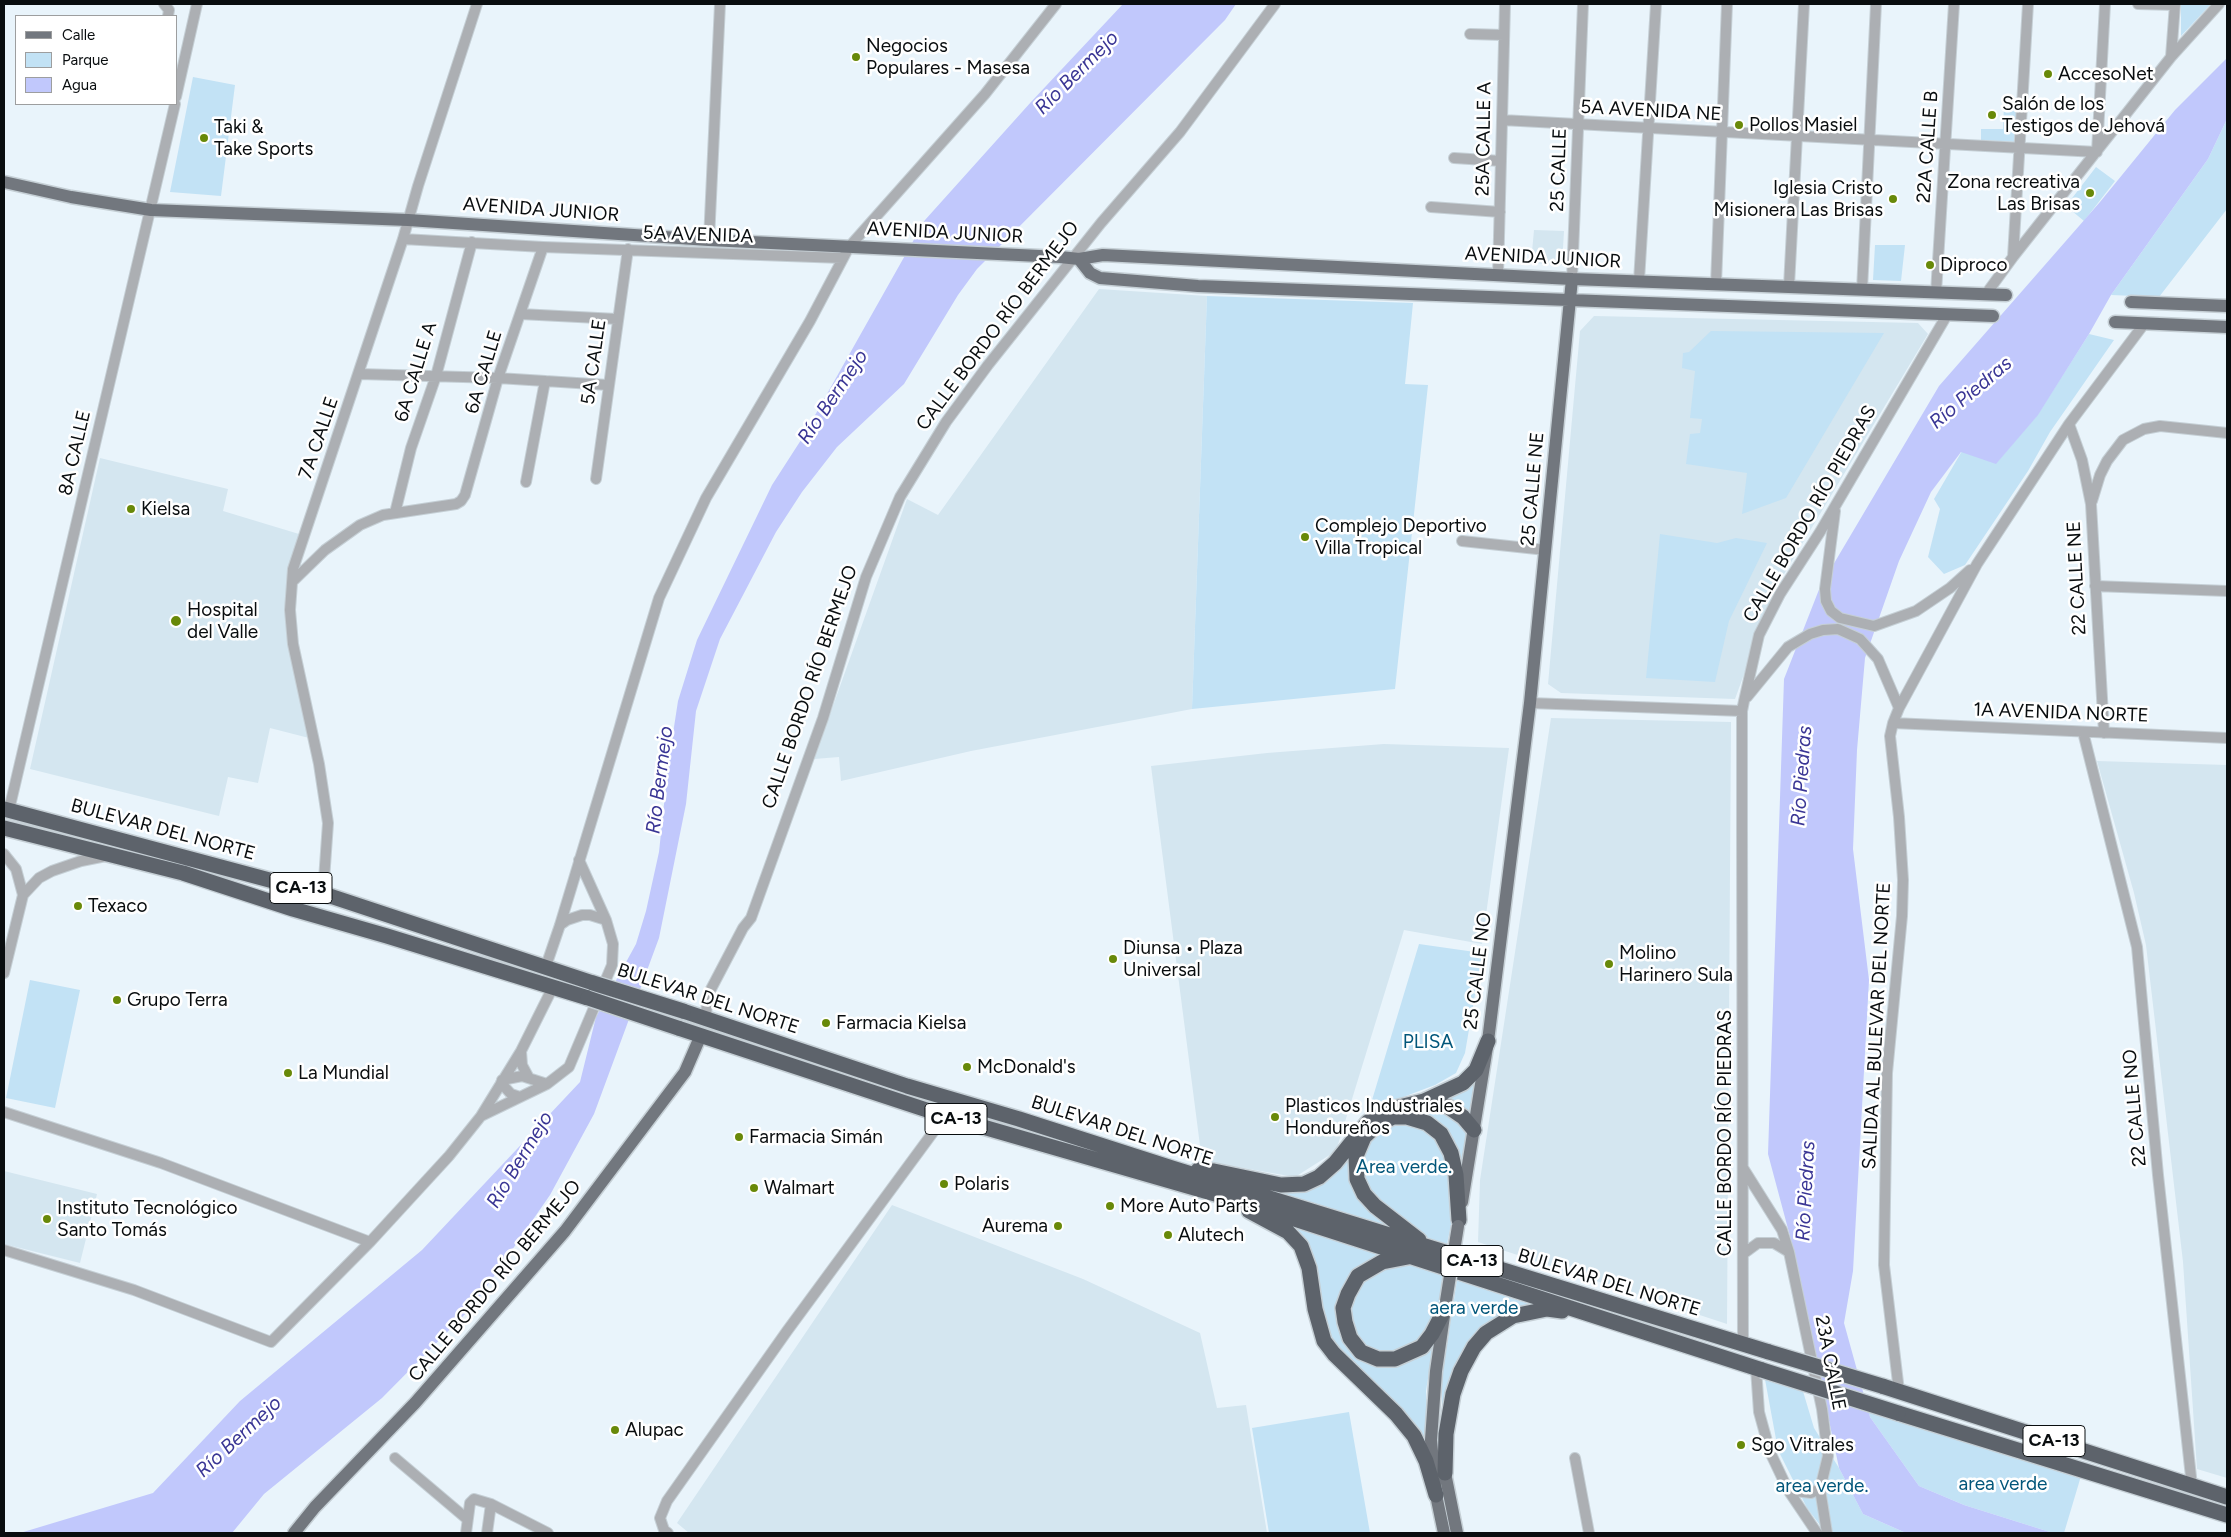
<!DOCTYPE html>
<meta charset="utf-8">
<style>
body{margin:0}
#map{position:relative;width:2231px;height:1537px;overflow:hidden;background:#e9f4fb;font-family:Figtree,sans-serif}
canvas{display:block}
.frame{position:absolute;inset:0;border:5px solid #090d0f;pointer-events:none}
.legend{position:absolute;left:15px;top:15px;width:162px;height:90px;box-sizing:border-box;background:#fff;border:1px solid #9d9e9f;margin:0;padding:6px 9px;list-style:none;font-size:15px;color:#090d0f}
.legend li{display:flex;align-items:center;gap:10px;height:25px}
.legend b{width:25px;border:1px solid #9d9e9f}
</style>
<div id="map">
<canvas width="2231" height="1537"></canvas>
<div class="frame"></div>
<ul class="legend">
<li><b style="height:6px;background:#72777e"></b>Calle</li>
<li><b style="height:14px;background:#c2e2f5"></b>Parque</li>
<li><b style="height:14px;background:#c1c8fc"></b>Agua</li>
</ul>
</div>
<script>
const c = document.querySelector('canvas').getContext('2d');
c.lineJoin = 'round';
function fillPath(path, color) { c.fillStyle = color; c.fill(path, 'evenodd'); }
const poly = rows => new Path2D(rows.map(r => 'M' + r).join(''));
function stroke(path, color, width, dash) { c.strokeStyle = color; c.lineWidth = width; c.lineCap = dash ? 'butt' : 'round'; c.setLineDash(dash || []); c.stroke(path); }
function label(font, color, halo, rows, align = 'center') {
  c.font = font + ' Figtree,sans-serif'; c.lineWidth = 5; c.setLineDash([]); c.textBaseline = 'middle'; c.strokeStyle = halo; c.fillStyle = color; for (const [text, x, y, turn = 0] of rows) {
    c.save(); c.translate(x, y); c.rotate((+turn || 0) * Math.PI / 180); c.textAlign = isNaN(turn) ? turn : align; if (halo) c.strokeText(text, 0, 0); c.fillText(text, 0, 0); c.restore();
  }
}
const built = poly([
 [1534,230,1564,231,1562,265,1531,263],
 [1099,289,1207,296,1192,709,971,751,841,781,839,757,814,759,907,499,938,515],
 [1594,316,1918,323,1928,334,1775,589,1735,699,1561,693,1548,684,1580,331],
 [100,458,228,489,223,511,299,534,288,576,309,738,270,728,258,783,228,777,219,816,30,769],
 [1551,718,1731,722,1727,1324,1478,1242,1480,1180],
 [1384,744,1509,748,1482,944,1404,930,1336,1151,1295,1177,1202,1161,1151,766,1267,753],
 [2097,761,2227,765,2227,1478,2197,1469,2183,1262,2146,945,2134,893],
 [4,1171,97,1194,80,1263,4,1244],
 [892,1205,1083,1279,1200,1333,1217,1408,1246,1405,1267,1533,689,1533,677,1523]
]);
const green = poly([
 [2181,4,2211,4,2181,36],
 [193,77,235,85,221,196,170,192],
 [2020,103,2018,142,1981,140,1981,129,2003,129,2004,104],
 [2227,119,2227,209,2159,297,2111,295,2208,159],
 [2096,167,2115,181,2084,221,2066,206],
 [1875,245,1905,245,1901,281,1873,280],
 [1207,296,1413,303,1405,384,1428,385,1395,689,1192,709],
 [1711,331,1884,333,1786,498,1742,514,1747,473,1686,464,1690,434,1700,433,1702,419,1690,418,1695,371,1682,368,1683,353,1689,352],
 [2089,334,2114,340,2050,432,2028,471,1965,565,1944,574,1928,557,1940,509,1934,499,1962,451,1997,462,2038,414],
 [1660,534,1717,543,1736,538,1767,543,1729,621,1715,682,1646,678],
 [1419,944,1482,953,1465,1053,1456,1073,1435,1085,1369,1110],
 [30,980,80,990,55,1108,6,1098],
 [1476,1076,1469,1118,1436,1099],
 [1425,1105,1445,1110,1468,1129,1460,1175,1455,1151,1398,1112],
 [1411,1123,1437,1136,1447,1156,1454,1210,1447,1244,1428,1238,1395,1216,1367,1191,1360,1157,1367,1141,1391,1124],
 [1354,1143,1354,1182,1398,1230,1222,1177,1307,1187],
 [1269,1218,1387,1256,1381,1258,1338,1311,1379,1363,1434,1340,1426,1391,1427,1417,1423,1444,1326,1335,1313,1266],
 [1407,1262,1443,1275,1437,1316,1419,1344,1395,1354,1364,1349,1355,1335,1350,1303,1362,1280,1379,1269],
 [1457,1280,1535,1306,1487,1324,1442,1426,1442,1377],
 [1764,1374,1802,1388,1814,1428,1839,1468,1863,1514,1906,1533,1826,1533,1807,1508,1778,1450],
 [1867,1407,2081,1476,2064,1533,2053,1533,1964,1505,1919,1486,1870,1417],
 [1349,1412,1370,1533,1269,1533,1252,1428]
]);
const water = poly([
 [1123,4,1236,4,1225,20,977,269,958,295,904,384,837,447,802,492,776,532,720,639,696,711,686,804,659,938,594,1114,550,1195,474,1305,382,1398,264,1494,232,1533,20,1533,153,1493,240,1401,422,1250,580,1082,596,1017,636,944,646,911,659,852,668,766,678,701,697,640,772,485,801,440,925,220,1031,102],
 [2227,58,2227,119,2208,159,2111,295,2089,334,2038,415,1996,464,1961,452,1931,492,1899,561,1865,658,1857,750,1853,849,1869,980,1853,1271,1844,1323,1870,1417,1919,1486,1964,1505,2053,1533,1906,1533,1863,1514,1839,1468,1791,1240,1768,1154,1784,679,1820,587,1939,386,2100,202,2175,110]
]);
const minor = poly([
 [164,4,169,10,168,16],
 [2138,4,2175,5],
 [1470,34,1504,35],
 [2171,57,2175,4],
 [176,97,197,4],
 [1502,120,2097,152,2105,4],
 [1454,158,1501,161],
 [1431,207,1500,212],
 [403,239,543,247,842,258],
 [709,240,720,4],
 [2013,257,2028,4],
 [1498,275,1505,4],
 [1572,279,1583,4],
 [1639,281,1656,4],
 [1716,284,1727,4],
 [1789,286,1804,4],
 [1862,290,1876,4],
 [1936,293,1954,4],
 [1986,294,2013,257,2171,57,2219,4],
 [520,314,617,319],
 [359,374,498,378,608,385],
 [2069,424,2082,460,2091,504,2104,733],
 [596,479,628,249],
 [526,482,545,381],
 [2092,501,2100,475,2107,461,2123,440,2144,429,2160,426,2227,433],
 [1835,511,1825,589,1826,601,1831,611,1840,618,1874,626,1916,611,1950,588,1970,570],
 [395,513,411,448,436,376,472,242],
 [1462,541,1546,550],
 [292,582,325,550,360,525,383,515,456,504,461,501,465,495,498,378,543,247],
 [2095,586,2227,591],
 [1747,697,1788,647,1810,634,1823,630,1838,629,1860,639,1878,659,1899,708],
 [1530,703,1742,711],
 [1893,723,2227,738],
 [2083,732,2137,947,2158,1175,2192,1486],
 [9,810,175,104],
 [4,854,16,869,23,895,4,973],
 [323,894,328,823,319,764,293,644,290,610,293,569,403,239,418,186,477,4],
 [23,895,39,878,52,871,81,861,106,856],
 [560,925,567,920,582,915,590,915,606,920],
 [546,966,560,925,659,598,706,498,810,321,849,247,985,94,1056,4],
 [706,1018,707,1000,710,991,743,928,751,918,823,718,866,577,900,497,946,422,988,365,1101,223,1180,132,1275,4],
 [521,1051,522,1065,529,1078],
 [502,1080,522,1076,547,1084],
 [501,1083,511,1094,520,1097],
 [4,1112,161,1163,370,1242],
 [481,1116,547,1084,569,1067,612,965,613,944,606,920,579,860],
 [1743,1168,1782,1230,1789,1252],
 [4,1250,134,1290,271,1342,370,1242,449,1156,481,1116,521,1051,553,987],
 [1743,1254,1758,1243,1774,1243,1789,1252,1822,1409,1828,1456,1820,1489,1827,1533],
 [1743,1345,1742,826,1742,711,1744,701,1759,635,1780,594,1820,532,1947,315],
 [1756,1368,1759,1412,1770,1452,1788,1490,1817,1533],
 [1899,1391,1884,1265,1887,1073,1902,916,1903,880,1899,817,1890,736,1893,723,1899,708,1977,564,2069,424,2144,324],
 [395,1458,467,1519],
 [1575,1458,1589,1533],
 [1788,1490,1811,1493,1820,1489],
 [466,1533,470,1503,474,1499,491,1504,548,1533],
 [487,1533,491,1504],
 [668,1533,664,1530,660,1518,667,1501,787,1331,945,1116]
]);
const major = poly([
 [4,182,71,197,151,210,408,220,709,240,1060,257,1079,259,1103,255,1572,279,2006,295],
 [1079,259,1090,273,1100,278,1198,286,1993,316],
 [2131,302,2227,306],
 [2115,322,2227,327],
 [1462,1202,1488,1041,1530,703,1572,279],
 [1443,1463,1457,1533],
 [294,1533,315,1507,415,1403,565,1231,685,1072,701,1035],
 [1444,1533,1436,1495,1431,1440,1436,1371,1444,1316]
]);
const highway = poly([
 [4,809,333,897,593,983],
 [4,828,183,873,293,909,387,936,588,998],
 [683,1011,907,1086,1019,1119,1175,1169,1769,1352],
 [678,1028,945,1116,1236,1200,1762,1370],
 [1424,1101,1447,1106,1463,1117,1474,1130],
 [1198,1170,1214,1171,1281,1185,1304,1184,1319,1177,1335,1163,1368,1122,1395,1108,1424,1101,1463,1083,1476,1070,1488,1041],
 [1249,1211,1288,1232,1301,1246,1309,1268,1315,1309,1324,1341,1334,1354,1396,1414,1414,1436,1426,1461,1436,1495],
 [1419,1240,1375,1206,1364,1194,1357,1179,1356,1156,1364,1137,1377,1125,1393,1117,1407,1117,1427,1123,1441,1134,1451,1153,1456,1175,1459,1220],
 [1408,1257,1382,1262,1358,1276,1348,1294,1343,1308,1345,1322,1350,1338,1361,1352,1378,1359,1395,1359,1422,1347,1432,1334,1445,1309],
 [1882,1386,2227,1497],
 [1898,1413,2227,1515],
 [1445,1473,1446,1434,1453,1394,1461,1371,1474,1347,1486,1333,1513,1316,1547,1309,1562,1311]
]);
const majorBridge = poly([
 [1446,1301,1458,1226]
]);
const highwayBridge = poly([
 [593,983,683,1011],
 [588,998,678,1028],
 [1769,1352,1882,1386],
 [1762,1370,1898,1413]
]);
const markers = [
 [856,57,5,"#688909"],
 [2048,74,5,"#688909"],
 [1992,115,5,"#688909"],
 [1739,125,5,"#688909"],
 [204,138,5,"#688909"],
 [2090,193,5,"#688909"],
 [1893,199,5,"#688909"],
 [1930,265,5,"#688909"],
 [131,509,5,"#688909"],
 [1305,537,5,"#688909"],
 [176,621,6,"#688909"],
 [78,906,5,"#688909"],
 [1113,959,5,"#688909"],
 [1609,964,5,"#688909"],
 [117,1000,5,"#688909"],
 [826,1023,5,"#688909"],
 [967,1067,5,"#688909"],
 [288,1073,5,"#688909"],
 [1275,1117,5,"#688909"],
 [739,1137,5,"#688909"],
 [944,1184,5,"#688909"],
 [754,1188,5,"#688909"],
 [1110,1206,5,"#688909"],
 [47,1219,5,"#688909"],
 [1058,1226,5,"#688909"],
 [1168,1235,5,"#688909"],
 [615,1430,5,"#688909"],
 [1741,1445,5,"#688909"]
];
const shields = [
 [301,888,62],
 [956,1119,62],
 [1472,1261,62],
 [2054,1441,62]
];
const shieldNames = [
 ["CA-13",301,888],
 ["CA-13",956,1119],
 ["CA-13",1472,1261],
 ["CA-13",2054,1441]
];
const poiNames = [
 ["Negocios",866,46],
 ["Populares - Masesa",866,68],
 ["AccesoNet",2058,74],
 ["Salón de los",2002,104],
 ["Testigos de Jehová",2002,126],
 ["Pollos Masiel",1749,125],
 ["Taki &",214,127],
 ["Take Sports",214,149],
 ["Zona recreativa",2080,182,"right"],
 ["Las Brisas",2080,204,"right"],
 ["Iglesia Cristo",1883,188,"right"],
 ["Misionera Las Brisas",1883,210,"right"],
 ["Diproco",1940,265],
 ["Kielsa",141,509],
 ["Complejo Deportivo",1315,526],
 ["Villa Tropical",1315,548],
 ["Hospital",187,610],
 ["del Valle",187,632],
 ["Texaco",88,906],
 ["Diunsa • Plaza",1123,948],
 ["Universal",1123,970],
 ["Molino",1619,953],
 ["Harinero Sula",1619,975],
 ["Grupo Terra",127,1000],
 ["Farmacia Kielsa",836,1023],
 ["McDonald's",977,1067],
 ["La Mundial",298,1073],
 ["Plasticos Industriales",1285,1106],
 ["Hondureños",1285,1128],
 ["Farmacia Simán",749,1137],
 ["Polaris",954,1184],
 ["Walmart",764,1188],
 ["More Auto Parts",1120,1206],
 ["Instituto Tecnológico",57,1208],
 ["Santo Tomás",57,1230],
 ["Aurema",1048,1226,"right"],
 ["Alutech",1178,1235],
 ["Alupac",625,1430],
 ["Sgo Vitrales",1751,1445]
];
const streetNames = [
 ["5A AVENIDA NE",1651,111,3],
 ["25A CALLE A",1484,139,-89],
 ["22A CALLE B",1928,147,-86],
 ["25 CALLE",1559,170,-88],
 ["AVENIDA JUNIOR",541,210,4],
 ["AVENIDA JUNIOR",945,233,3],
 ["5A AVENIDA",698,235,2],
 ["AVENIDA JUNIOR",1543,258,3],
 ["CALLE BORDO RÍO BERMEJO",998,326,-53],
 ["5A CALLE",594,362,-82],
 ["6A CALLE A",416,372,-73],
 ["6A CALLE",484,372,-73],
 ["7A CALLE",319,438,-71],
 ["8A CALLE",75,453,-77],
 ["25 CALLE NE",1533,489,-85],
 ["CALLE BORDO RÍO PIEDRAS",1810,514,-60],
 ["22 CALLE NE",2077,578,-93],
 ["CALLE BORDO RÍO BERMEJO",810,687,-71],
 ["1A AVENIDA NORTE",2061,713,2],
 ["BULEVAR DEL NORTE",163,830,15],
 ["25 CALLE NO",1478,971,-83],
 ["BULEVAR DEL NORTE",708,999,18],
 ["SALIDA AL BULEVAR DEL NORTE",1877,1026,-87],
 ["22 CALLE NO",2135,1108,-95],
 ["BULEVAR DEL NORTE",1122,1131,18],
 ["CALLE BORDO RÍO PIEDRAS",1725,1133,-90],
 ["CALLE BORDO RÍO BERMEJO",495,1281,-50],
 ["BULEVAR DEL NORTE",1609,1283,17],
 ["23A CALLE",1830,1363,79]
];
const parkNames = [
 ["PLISA",1428,1042],
 ["Area verde.",1404,1167],
 ["aera verde",1474,1308],
 ["area verde",2003,1484],
 ["area verde.",1822,1486]
];
const waterNames = [
 ["Río Bermejo",1077,73,-45],
 ["Río Piedras",1971,393,-40],
 ["Río Bermejo",833,397,-56],
 ["Río Piedras",1802,776,-86],
 ["Río Bermejo",660,780,-83],
 ["Río Bermejo",520,1160,-59],
 ["Río Piedras",1806,1191,-87],
 ["Río Bermejo",239,1437,-43]
];
fillPath(built, '#d4e6f0');
fillPath(green, '#c2e2f5');
fillPath(water, '#c1c8fc');
stroke(minor, '#c5cfd5', 12);
stroke(major, '#c5cfd5', 15);
stroke(highway, '#c5cfd5', 18);
stroke(minor, '#acafb3', 10);
stroke(major, '#72777e', 12);
stroke(highway, '#5d636b', 15);
stroke(majorBridge, '#c5cfd5', 15, []);
stroke(highwayBridge, '#c5cfd5', 18, []);
stroke(majorBridge, '#72777e', 12);
stroke(highwayBridge, '#5d636b', 15);
for (const [x, y, r, color] of markers) { const dot = new Path2D(); dot.arc(x, y, r, 0, 2 * Math.PI); c.fillStyle = color; c.fill(dot); stroke(dot, '#fff', 2); }
for (const [x, y, w] of shields) { const box = new Path2D(); box.roundRect(x - w / 2, y - 15.5, w, 31, 4); c.fillStyle = '#fff'; c.fill(box); stroke(box, '#090d0f', 1); }
label('bold 18px', '#090d0f', null, shieldNames);
label('19px', '#090d0f', '#fff', poiNames, 'left');
label('19px', '#090d0f', '#fff', streetNames);
label('19px', '#02567a', '#fff', parkNames);
label('italic 20px', '#3a3695', '#fff', waterNames);
</script>
